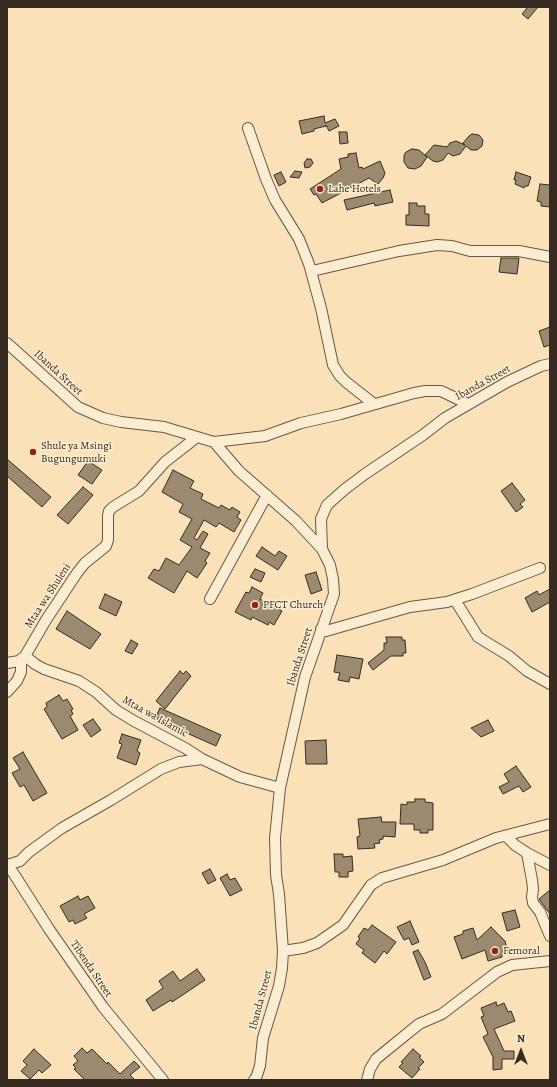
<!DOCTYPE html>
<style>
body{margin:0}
#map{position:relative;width:557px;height:1087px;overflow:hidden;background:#fbe1b8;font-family:Alegreya,serif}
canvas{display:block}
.frame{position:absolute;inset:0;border:8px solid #362b21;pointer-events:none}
.north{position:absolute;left:501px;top:1031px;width:40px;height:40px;-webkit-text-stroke:3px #fcecd1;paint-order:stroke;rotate:0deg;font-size:11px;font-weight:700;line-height:16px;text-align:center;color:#362b21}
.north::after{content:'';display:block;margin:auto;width:14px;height:18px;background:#362b21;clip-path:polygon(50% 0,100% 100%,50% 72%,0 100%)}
</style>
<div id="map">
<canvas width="557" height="1087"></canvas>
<div class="frame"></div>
<div class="north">N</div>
</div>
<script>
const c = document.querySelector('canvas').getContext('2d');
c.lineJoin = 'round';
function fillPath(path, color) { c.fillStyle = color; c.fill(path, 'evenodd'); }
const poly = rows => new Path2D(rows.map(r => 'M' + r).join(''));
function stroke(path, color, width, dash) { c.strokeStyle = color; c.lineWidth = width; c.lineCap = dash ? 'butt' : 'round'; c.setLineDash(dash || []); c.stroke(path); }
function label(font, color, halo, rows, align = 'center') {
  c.font = font + ' Alegreya,serif'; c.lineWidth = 3; c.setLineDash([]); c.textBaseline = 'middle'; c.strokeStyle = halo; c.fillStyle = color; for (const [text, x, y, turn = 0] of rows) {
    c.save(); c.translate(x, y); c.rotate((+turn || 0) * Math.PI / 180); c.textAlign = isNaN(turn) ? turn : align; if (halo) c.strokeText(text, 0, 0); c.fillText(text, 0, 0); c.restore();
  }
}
const building = poly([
 [528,7,538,7,528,19,522,14,528,7],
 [324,116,325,123,335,119,339,126,329,131,326,125,326,126,314,129,314,131,302,134,299,121,324,116],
 [339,132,347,132,348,143,340,144,339,132],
 [472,134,479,135,483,140,482,146,477,150,471,150,466,146,460,154,453,156,448,153,443,160,437,162,433,161,425,155,434,145,447,147,450,143,456,141,465,145,463,143,469,136,472,134],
 [412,149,419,150,427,157,421,166,415,169,408,168,404,162,404,155,406,152,412,149],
 [356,153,359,168,362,167,363,169,380,161,385,173,383,178,378,184,369,178,322,203,316,194,314,195,310,189,341,169,339,159,348,157,348,154,356,153],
 [307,159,311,159,313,163,310,167,305,168,304,163,307,159],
 [295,171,302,172,299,178,290,177,295,171],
 [281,172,286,182,279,186,274,175,281,172],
 [516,172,531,177,528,186,525,186,524,188,515,184,516,180,514,180,516,172],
 [540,184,550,185,550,207,541,206,541,202,537,201,540,184],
 [390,190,393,202,375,206,374,203,347,210,344,200,390,190],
 [409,203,417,203,417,206,425,206,425,214,429,214,429,226,406,225,406,215,409,215,409,203],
 [501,258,519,258,517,274,499,272,501,258],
 [550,327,550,345,544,347,539,331,550,327],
 [7,459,51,497,42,507,7,476,7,459],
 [88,461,102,470,92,484,78,475,88,461],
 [173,470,194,481,190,488,203,494,201,499,219,508,221,505,230,510,232,507,240,512,237,517,241,520,234,532,219,523,216,527,204,520,194,538,197,540,203,531,208,534,200,548,210,553,205,561,207,563,197,578,187,571,174,593,148,578,154,569,159,571,166,558,179,565,192,547,180,540,192,519,179,512,183,504,162,492,173,470],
 [512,483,525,500,520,504,523,507,516,512,501,491,512,483],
 [83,487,93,495,68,524,57,515,83,487],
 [262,547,275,556,279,551,287,556,278,570,256,556,262,547],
 [255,569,265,573,261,582,250,577,255,569],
 [316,572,322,590,311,594,305,575,316,572],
 [252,587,263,593,260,599,282,611,274,625,269,622,268,625,252,617,251,620,235,612,246,592,249,593,252,587],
 [550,589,550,602,532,612,525,598,537,591,539,595,550,589],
 [105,594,122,602,116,616,99,608,105,594],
 [67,611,101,634,90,649,56,629,67,611],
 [386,637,402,637,402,640,405,640,406,653,403,653,403,656,391,656,373,670,368,663,384,650,384,643,387,643,386,637],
 [131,640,138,644,132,654,125,651,131,640],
 [337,655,363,659,359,679,350,677,349,682,338,680,340,673,334,672,337,655],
 [180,671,183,674,186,671,191,676,165,709,156,701,180,671],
 [59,695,63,701,67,699,73,709,71,710,73,714,70,716,78,730,62,739,44,709,47,707,46,703,59,695],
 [160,708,221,735,216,746,155,719,160,708],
 [93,719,101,730,91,737,83,725,93,719],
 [488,720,494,731,481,737,471,728,488,720],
 [122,734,141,740,137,751,140,753,136,765,117,758,122,744,119,743,122,734],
 [326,740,327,764,306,764,305,741,326,740],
 [23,752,47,793,33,801,24,785,20,787,12,773,20,769,13,758,23,752],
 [516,766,531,787,523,792,519,786,503,794,499,787,509,782,504,774,516,766],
 [415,799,425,799,425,802,433,803,433,830,428,830,428,833,420,833,420,830,414,830,414,824,400,824,401,804,407,805,407,802,415,802,415,799],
 [381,817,382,822,396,822,395,837,383,836,383,839,379,840,380,843,374,844,375,848,358,849,357,837,360,836,358,819,381,817],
 [334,854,343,854,343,857,352,856,353,871,348,872,348,877,339,877,339,872,335,872,334,854],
 [210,869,216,880,208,884,202,873,210,869],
 [227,874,230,880,235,878,242,890,230,896,220,878,227,874],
 [550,890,550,914,539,899,550,890],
 [78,896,80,900,88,896,95,908,84,914,87,918,75,924,73,920,69,922,60,906,78,896],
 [515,910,520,927,507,931,502,913,515,910],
 [410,921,419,942,412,945,409,938,404,940,397,927,410,921],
 [372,925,396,942,387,954,384,951,375,963,362,953,364,950,356,944,360,938,358,937,364,928,368,930,372,925],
 [491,927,505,941,508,953,502,954,502,957,488,961,485,950,462,959,454,937,463,934,463,931,473,928,477,940,491,927],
 [418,950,425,962,431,977,424,980,413,952,418,950],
 [197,969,205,980,172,1002,171,1000,153,1011,146,1000,163,988,159,981,173,971,180,981,197,969],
 [496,1002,497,1006,504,1003,508,1012,511,1011,515,1021,494,1029,504,1051,514,1051,514,1059,502,1059,502,1069,493,1070,493,1057,483,1037,488,1034,481,1017,484,1016,481,1008,496,1002],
 [82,1048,87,1053,92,1049,107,1064,108,1062,120,1074,134,1061,140,1067,130,1075,135,1080,85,1080,74,1069,76,1068,73,1065,78,1061,74,1056,82,1048],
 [34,1049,51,1065,42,1073,39,1070,30,1079,21,1071,27,1065,23,1061,34,1049],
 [413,1049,421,1056,419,1057,424,1062,418,1068,420,1069,412,1078,399,1067,403,1063,401,1062,413,1049]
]);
const minor = poly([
 [248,128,266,179,275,200,299,239,309,264,321,308,333,365,340,376,346,382,374,404],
 [312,271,399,251,437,245,452,246,470,251,519,251,550,257],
 [7,343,78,407,103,418,121,422,164,427,214,442,265,436,301,423,341,414,414,393,425,391,441,391,468,404],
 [214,442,239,471,296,521,322,549],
 [210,599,267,495],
 [455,600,478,637,509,656,527,671,550,684],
 [321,629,326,631,410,607,447,602,472,594,540,568],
 [25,656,35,664,44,669,79,681,96,692,116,710,134,721,185,748,202,759,240,777,280,788],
 [7,663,19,661,25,656,46,620,77,573,85,563,106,546,108,540,108,516,109,511,113,507,139,491,165,462,197,437],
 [7,692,17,681,21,672,21,659],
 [506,836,515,845,527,853,550,865],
 [527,853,532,880,533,889,532,897,533,903,540,912,550,936],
 [7,865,12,871,49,929,103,1007,163,1080],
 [7,865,20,861,29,852,62,828,111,800,161,769,179,762,202,759],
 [283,951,303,948,317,943,343,925,371,885,382,878,443,860,496,838,550,824],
 [254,1080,256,1078,260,1066,263,1038,279,986,282,968,283,951,279,894,276,875,275,838,280,788,305,677,334,594,333,579,330,565,322,549,321,519,327,505,345,489,365,474,423,435,445,418,507,382,541,366,550,364],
 [367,1080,370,1069,376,1059,387,1050,419,1024,442,1014,497,972,512,965,550,961]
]);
const markers = [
 [320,189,4,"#8f2418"],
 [33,452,4,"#8f2418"],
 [255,605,4,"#8f2418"],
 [495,951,4,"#8f2418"]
];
const poiNames = [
 ["Lahe Hotels",328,189],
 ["Shule ya Msingi",41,446],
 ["Bugungumuki",41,459],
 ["PFCT Church",263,605],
 ["Femoral",503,951]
];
const streetNames = [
 ["Ibanda Street",58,373,42],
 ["Ibanda Street",483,383,-29],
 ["Mtaa wa Shuleni",48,596,-57],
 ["Ibanda Street",300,657,-72],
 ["Mtaa wa Islamic",155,717,29],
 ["Tibenda Street",91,969,56],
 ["Ibanda Street",261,1000,-75]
];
fillPath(building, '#9c8a70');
stroke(building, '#362b21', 1);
stroke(minor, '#675847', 12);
stroke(minor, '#fcecd1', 10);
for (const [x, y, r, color] of markers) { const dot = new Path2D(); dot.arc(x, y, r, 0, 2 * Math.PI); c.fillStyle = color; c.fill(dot); stroke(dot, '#fcecd1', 1.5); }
label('11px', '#362b21', '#fcecd1', poiNames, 'left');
label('11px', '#362b21', '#fcecd1', streetNames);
</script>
